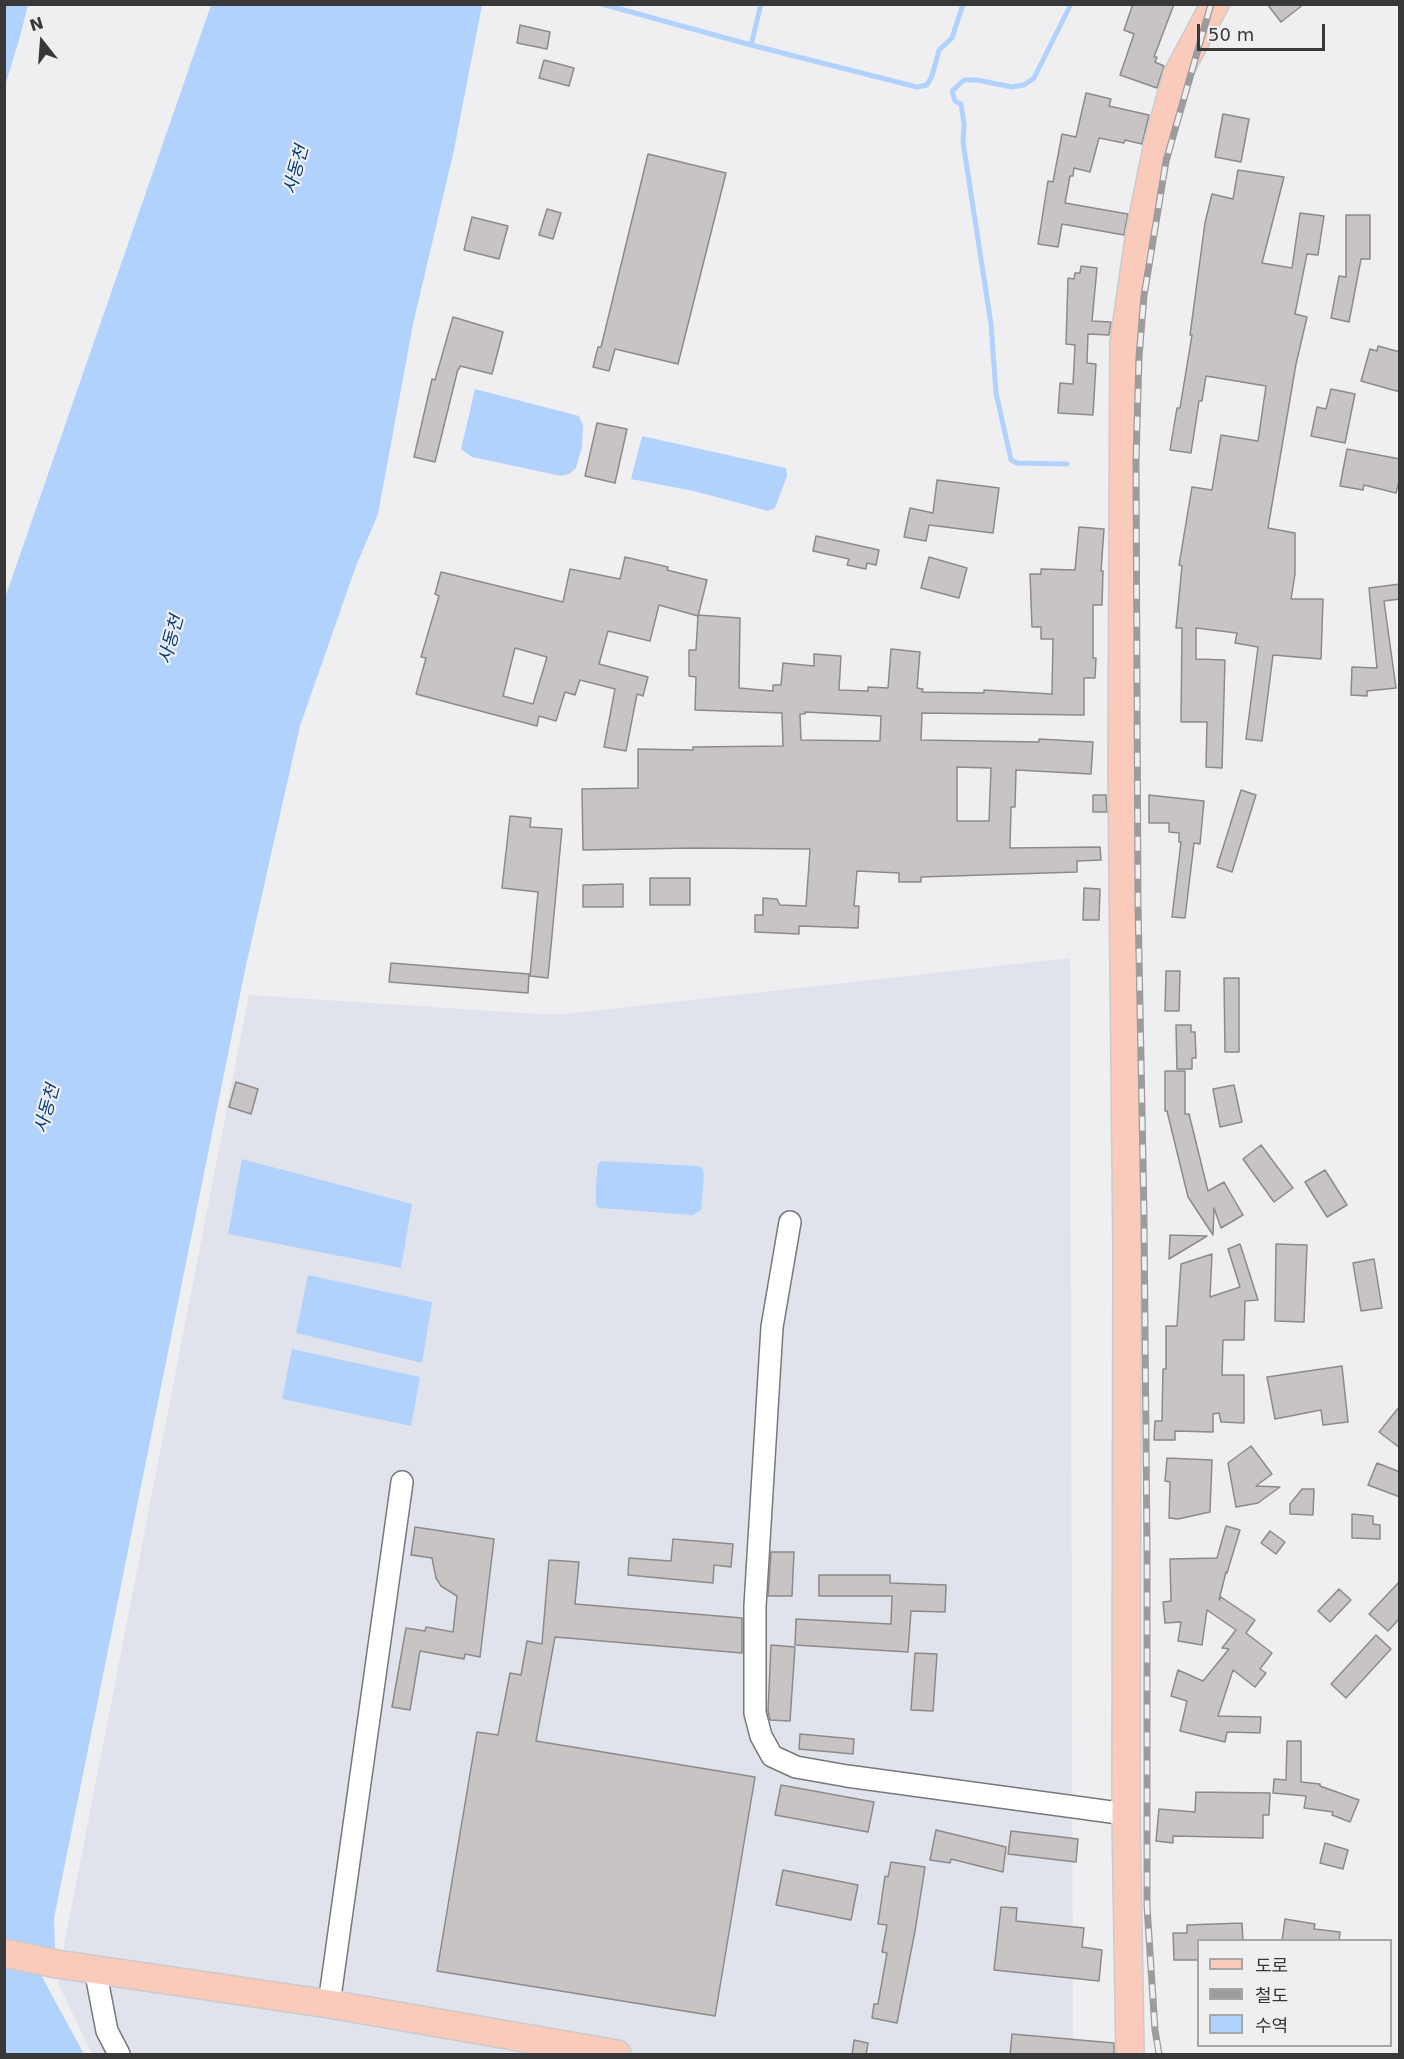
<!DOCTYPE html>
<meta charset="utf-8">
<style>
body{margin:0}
#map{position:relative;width:1404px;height:2059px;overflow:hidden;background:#efeff2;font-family:"DejaVu Sans","Noto Sans KR",sans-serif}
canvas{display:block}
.frame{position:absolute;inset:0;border:6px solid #383839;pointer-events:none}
.legend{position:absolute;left:1197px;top:1939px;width:195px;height:108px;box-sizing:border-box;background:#efeff2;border:2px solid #a6a6a8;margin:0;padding:8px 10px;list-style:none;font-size:18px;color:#383839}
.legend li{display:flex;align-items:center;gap:12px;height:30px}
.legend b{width:30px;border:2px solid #a6a6a8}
.north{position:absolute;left:12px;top:12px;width:60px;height:60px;-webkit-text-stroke:4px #efeff2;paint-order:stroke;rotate:343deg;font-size:16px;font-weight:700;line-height:24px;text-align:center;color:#383839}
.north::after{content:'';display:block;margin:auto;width:21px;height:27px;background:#383839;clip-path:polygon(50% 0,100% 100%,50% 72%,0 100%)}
.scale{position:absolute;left:1197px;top:24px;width:128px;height:27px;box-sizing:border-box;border:3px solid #383839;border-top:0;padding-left:8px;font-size:18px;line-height:21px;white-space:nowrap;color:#383839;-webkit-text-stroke:4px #efeff2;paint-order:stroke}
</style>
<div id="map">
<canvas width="1404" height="2059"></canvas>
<div class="frame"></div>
<ul class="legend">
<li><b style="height:8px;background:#facaba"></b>도로</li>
<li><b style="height:8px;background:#9c9c9f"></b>철도</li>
<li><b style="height:16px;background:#b1d2fc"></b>수역</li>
</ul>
<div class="north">N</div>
<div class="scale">50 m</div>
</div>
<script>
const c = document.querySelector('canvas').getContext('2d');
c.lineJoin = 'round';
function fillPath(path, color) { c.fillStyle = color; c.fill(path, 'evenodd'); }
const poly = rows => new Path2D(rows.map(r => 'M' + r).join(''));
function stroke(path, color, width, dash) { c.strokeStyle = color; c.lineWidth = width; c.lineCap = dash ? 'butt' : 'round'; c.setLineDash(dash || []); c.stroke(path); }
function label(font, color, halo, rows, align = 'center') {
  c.font = font + ' "DejaVu Sans","Noto Sans KR",sans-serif'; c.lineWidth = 4.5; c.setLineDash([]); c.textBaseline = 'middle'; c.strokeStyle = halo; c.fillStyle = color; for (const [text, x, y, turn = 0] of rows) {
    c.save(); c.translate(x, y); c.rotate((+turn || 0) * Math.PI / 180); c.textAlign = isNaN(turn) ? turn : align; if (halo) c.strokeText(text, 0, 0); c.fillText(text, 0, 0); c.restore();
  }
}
const built = poly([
 [1070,958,1073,2054,92,2054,57,1981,249,995,554,1015]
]);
const water = poly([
 [5,4,28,5,21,33,5,86],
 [211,5,482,5,454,150,413,324,378,514,356,566,300,726,245,970,54,1918,55,1947,42,1977,84,2054,4,2054,5,598],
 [475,389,579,416,583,425,582,447,576,468,569,474,561,476,472,457,461,449],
 [642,436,786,468,787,476,775,508,768,511,694,491,631,479],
 [242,1159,412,1204,401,1268,228,1234],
 [601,1161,698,1166,702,1168,704,1174,701,1210,693,1215,599,1208,596,1205,596,1185,598,1164],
 [308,1275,432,1302,422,1363,296,1333],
 [292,1349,420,1377,411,1426,282,1399]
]);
const stream = poly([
 [602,4,751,45,917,87,927,85,932,76,939,50,952,38,963,4],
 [751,45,761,4],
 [1067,464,1017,463,1011,460,996,393,991,324,963,142,964,124,961,104,955,101,952,91,964,80,977,80,1012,87,1024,85,1034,78,1071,4]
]);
const building = poly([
 [1133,4,1174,4,1154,57,1157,57,1155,62,1164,66,1157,88,1120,75,1134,34,1124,30,1133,4],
 [1267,4,1304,4,1281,22,1267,4],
 [520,25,550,32,547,49,517,43,520,25],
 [544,60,574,68,569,86,539,78,544,60],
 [1086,93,1111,99,1109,106,1149,115,1142,144,1125,140,1124,143,1099,138,1090,172,1074,168,1073,176,1070,176,1065,203,1128,214,1124,235,1062,224,1058,247,1038,244,1048,181,1053,182,1062,134,1076,137,1086,93],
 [1223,114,1249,119,1241,162,1215,157,1223,114],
 [648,154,726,173,678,364,615,349,609,371,593,367,598,347,601,347,648,154],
 [1238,170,1284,177,1262,263,1292,268,1300,213,1324,216,1318,255,1307,254,1295,314,1307,317,1296,364,1268,528,1295,533,1295,574,1291,599,1323,599,1321,659,1273,655,1262,741,1246,739,1258,647,1235,643,1237,633,1196,628,1196,659,1225,660,1222,768,1206,767,1207,722,1181,722,1182,628,1176,628,1182,566,1179,565,1192,487,1212,490,1221,435,1258,441,1266,386,1206,376,1202,401,1199,401,1191,453,1170,450,1177,408,1180,408,1192,335,1190,335,1205,223,1212,194,1233,199,1238,170],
 [547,209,561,213,553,239,539,235,547,209],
 [1346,215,1370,215,1370,259,1361,259,1349,322,1331,318,1339,276,1346,277,1346,215],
 [472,217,508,226,499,259,464,250,472,217],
 [1081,266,1097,268,1092,321,1111,322,1109,335,1088,334,1087,363,1096,364,1093,415,1058,413,1060,383,1073,384,1075,345,1066,344,1068,278,1074,279,1075,273,1080,273,1081,266],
 [453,317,503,332,492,374,460,366,459,369,458,369,435,462,414,457,432,379,435,380,453,317],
 [1378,346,1400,352,1400,392,1361,381,1370,349,1377,351,1378,346],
 [1331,389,1355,394,1345,443,1311,436,1317,407,1326,409,1331,389],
 [597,423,627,429,615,483,585,476,597,423],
 [1347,449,1400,459,1400,477,1396,493,1364,485,1363,490,1340,486,1347,449],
 [937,480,999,488,993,533,929,525,926,541,904,537,910,508,933,513,937,480],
 [1079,527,1104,529,1101,571,1103,571,1102,605,1093,605,1093,658,1096,658,1095,678,1084,678,1084,715,922,713,921,740,1039,742,1039,739,1093,742,1091,774,1016,770,1015,807,1011,807,1010,848,1100,847,1101,860,1077,861,1077,872,921,877,921,882,899,882,899,873,857,871,854,906,859,906,858,928,799,926,799,934,755,932,755,915,763,915,763,898,777,899,780,905,806,906,810,849,694,848,583,850,582,789,638,788,638,749,693,750,693,747,783,746,782,713,695,710,696,677,689,676,689,650,696,650,698,615,740,618,739,688,773,691,773,685,781,685,783,663,814,666,814,654,841,656,839,690,868,691,868,687,888,688,891,649,920,652,917,688,923,689,922,692,984,693,984,690,1052,694,1053,639,1041,639,1041,627,1032,627,1030,574,1041,574,1041,569,1075,570,1079,527],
 [805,712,881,716,880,741,801,740,800,714,805,714,805,712],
 [957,767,991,768,989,821,957,821,957,767],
 [816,536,879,550,876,565,867,563,866,569,847,565,849,559,813,551,816,536],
 [625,557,668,567,667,570,707,580,698,616,659,605,650,641,608,631,599,664,648,677,643,696,637,694,626,751,604,747,615,689,580,680,575,695,565,692,556,721,539,716,537,726,416,694,426,658,421,657,439,596,435,594,441,572,563,602,570,569,620,579,625,557],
 [515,648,547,657,533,704,503,696,515,648],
 [929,557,967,568,959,598,921,588,929,557],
 [1400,584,1400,599,1384,601,1396,688,1367,691,1367,696,1351,695,1352,667,1377,668,1369,588,1400,584],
 [1241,790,1256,795,1232,872,1217,867,1241,790],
 [1093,795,1106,795,1107,812,1093,812,1093,795],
 [1149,795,1204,801,1200,844,1194,843,1185,918,1172,917,1181,842,1179,842,1179,833,1169,832,1169,823,1149,823,1149,795],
 [510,816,531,818,530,827,562,829,548,978,530,976,538,892,502,888,510,816],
 [650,878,690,878,690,905,650,905,650,878],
 [623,884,623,907,583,907,583,885,623,884],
 [1084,888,1100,889,1099,920,1083,920,1084,888],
 [391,963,529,974,528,993,389,982,391,963],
 [1166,971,1180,971,1179,1011,1165,1011,1166,971],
 [1224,978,1239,978,1239,1052,1225,1052,1224,978],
 [1176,1025,1191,1025,1191,1032,1195,1032,1196,1058,1192,1058,1192,1069,1177,1069,1176,1025],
 [1165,1071,1185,1071,1185,1114,1189,1114,1208,1191,1224,1182,1243,1215,1221,1228,1214,1208,1213,1235,1188,1197,1167,1111,1165,1111,1165,1071],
 [236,1082,258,1089,251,1114,229,1107,236,1082],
 [1234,1085,1242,1122,1220,1127,1213,1089,1234,1085],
 [1261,1145,1293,1188,1274,1202,1243,1159,1261,1145],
 [1325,1170,1347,1205,1327,1217,1305,1182,1325,1170],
 [1170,1235,1207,1236,1169,1259,1170,1235],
 [1240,1244,1258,1300,1245,1301,1244,1340,1223,1340,1222,1375,1244,1375,1244,1423,1221,1422,1219,1413,1213,1414,1213,1432,1175,1431,1175,1440,1154,1440,1155,1421,1162,1421,1163,1369,1166,1369,1166,1326,1177,1326,1181,1264,1212,1254,1210,1297,1240,1287,1228,1249,1240,1244],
 [1276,1244,1307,1245,1304,1322,1275,1321,1276,1244],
 [1374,1259,1382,1308,1361,1311,1353,1263,1374,1259],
 [1342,1366,1348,1422,1323,1425,1321,1410,1275,1419,1267,1377,1342,1366],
 [1400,1406,1400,1448,1379,1432,1400,1406],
 [1251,1446,1272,1474,1256,1486,1280,1487,1258,1503,1236,1507,1228,1463,1251,1446],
 [1167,1458,1212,1460,1210,1512,1178,1519,1169,1518,1170,1482,1165,1481,1167,1458],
 [1377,1463,1400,1472,1400,1497,1368,1485,1377,1463],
 [1302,1489,1314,1489,1313,1515,1290,1514,1290,1504,1302,1489],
 [1352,1514,1373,1516,1373,1524,1380,1525,1380,1539,1352,1538,1352,1514],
 [1226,1526,1240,1530,1227,1573,1226,1572,1219,1600,1221,1597,1255,1620,1246,1633,1272,1653,1260,1669,1266,1673,1255,1687,1233,1670,1218,1716,1261,1717,1260,1733,1227,1732,1225,1742,1180,1731,1187,1701,1171,1696,1178,1670,1203,1681,1229,1649,1222,1648,1236,1630,1207,1610,1202,1645,1178,1641,1181,1622,1165,1623,1163,1602,1171,1601,1170,1559,1217,1558,1226,1526],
 [415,1527,494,1539,480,1657,465,1654,464,1659,420,1651,410,1710,392,1707,406,1628,425,1631,426,1627,453,1632,457,1596,441,1586,436,1578,432,1558,411,1555,415,1527],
 [1270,1531,1285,1542,1276,1554,1261,1543,1270,1531],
 [673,1539,733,1544,731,1567,714,1565,713,1583,628,1575,629,1558,671,1561,673,1539],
 [771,1552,794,1552,792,1596,768,1596,771,1552],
 [549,1560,579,1562,575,1604,742,1618,742,1653,555,1637,536,1741,755,1777,715,2016,437,1971,477,1732,498,1735,510,1673,521,1675,527,1641,542,1644,549,1560],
 [819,1575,890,1575,890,1583,946,1585,945,1612,911,1611,908,1652,795,1645,796,1619,891,1624,892,1596,819,1596,819,1575],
 [1400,1581,1400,1618,1388,1631,1369,1614,1400,1581],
 [1339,1589,1351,1600,1330,1622,1318,1611,1339,1589],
 [1376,1635,1391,1649,1346,1698,1331,1684,1376,1635],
 [771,1645,795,1647,790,1721,770,1720,768,1711,771,1645],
 [915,1653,937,1654,933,1711,911,1710,915,1653],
 [800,1734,854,1739,853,1754,799,1749,800,1734],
 [1287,1741,1301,1741,1301,1782,1320,1784,1320,1786,1359,1800,1350,1822,1332,1815,1333,1812,1304,1808,1306,1796,1273,1793,1274,1779,1286,1780,1287,1741],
 [781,1785,874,1802,868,1832,775,1815,781,1785],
 [1196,1792,1270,1793,1269,1815,1263,1815,1263,1838,1173,1836,1173,1843,1156,1841,1159,1809,1195,1812,1196,1792],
 [936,1830,1006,1847,1003,1872,951,1859,950,1863,930,1860,936,1830],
 [1011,1831,1078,1839,1076,1862,1008,1854,1011,1831],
 [1325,1843,1348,1850,1343,1869,1320,1863,1325,1843],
 [891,1862,925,1867,915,1931,897,2023,872,2018,874,2004,878,2004,887,1953,882,1952,887,1925,878,1924,885,1876,888,1877,891,1862],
 [783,1870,858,1885,851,1920,776,1905,783,1870],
 [1001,1907,1017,1908,1016,1921,1084,1928,1082,1947,1102,1950,1099,1981,994,1970,1001,1907],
 [1285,1919,1315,1924,1314,1929,1340,1932,1339,1941,1282,1941,1285,1919],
 [1242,1923,1243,1941,1198,1941,1198,1960,1174,1960,1173,1933,1187,1933,1187,1925,1242,1923],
 [1012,2034,1114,2043,1114,2055,1010,2055,1012,2034],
 [854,2040,868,2043,866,2055,852,2055,854,2040]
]);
const minor = poly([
 [790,1222,772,1327,755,1606,755,1713,761,1736,772,1756,796,1767,847,1776,1126,1814],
 [95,1969,107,2031,119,2054],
 [329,2004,402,1482]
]);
const major = poly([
 [4,1953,57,1964,329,2004,617,2054],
 [1130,2054,1126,1814,1127,1248,1122,772,1124,343,1140,232,1158,143,1177,75,1215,4]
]);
const rail = poly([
 [1159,2054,1155,2030,1147,1906,1147,1551,1144,1215,1138,904,1136,461,1139,357,1144,296,1166,161,1211,4]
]);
const waterNames = [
 ["사동천",297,170,-75],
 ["사동천",172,640,-75],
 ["사동천",48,1109,-75]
];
fillPath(built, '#e1e3ec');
fillPath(water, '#b1d2fc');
stroke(stream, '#b1d2fc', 5);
fillPath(building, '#c7c4c3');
stroke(building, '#8d8a8a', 1.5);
stroke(minor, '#77787a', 24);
stroke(major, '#cbcbcc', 30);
stroke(minor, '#fff', 21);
stroke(major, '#facaba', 27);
stroke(rail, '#9c9c9f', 7);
stroke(rail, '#efeff2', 4.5, [14]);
label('italic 18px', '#093f7c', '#efeff2', waterNames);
</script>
